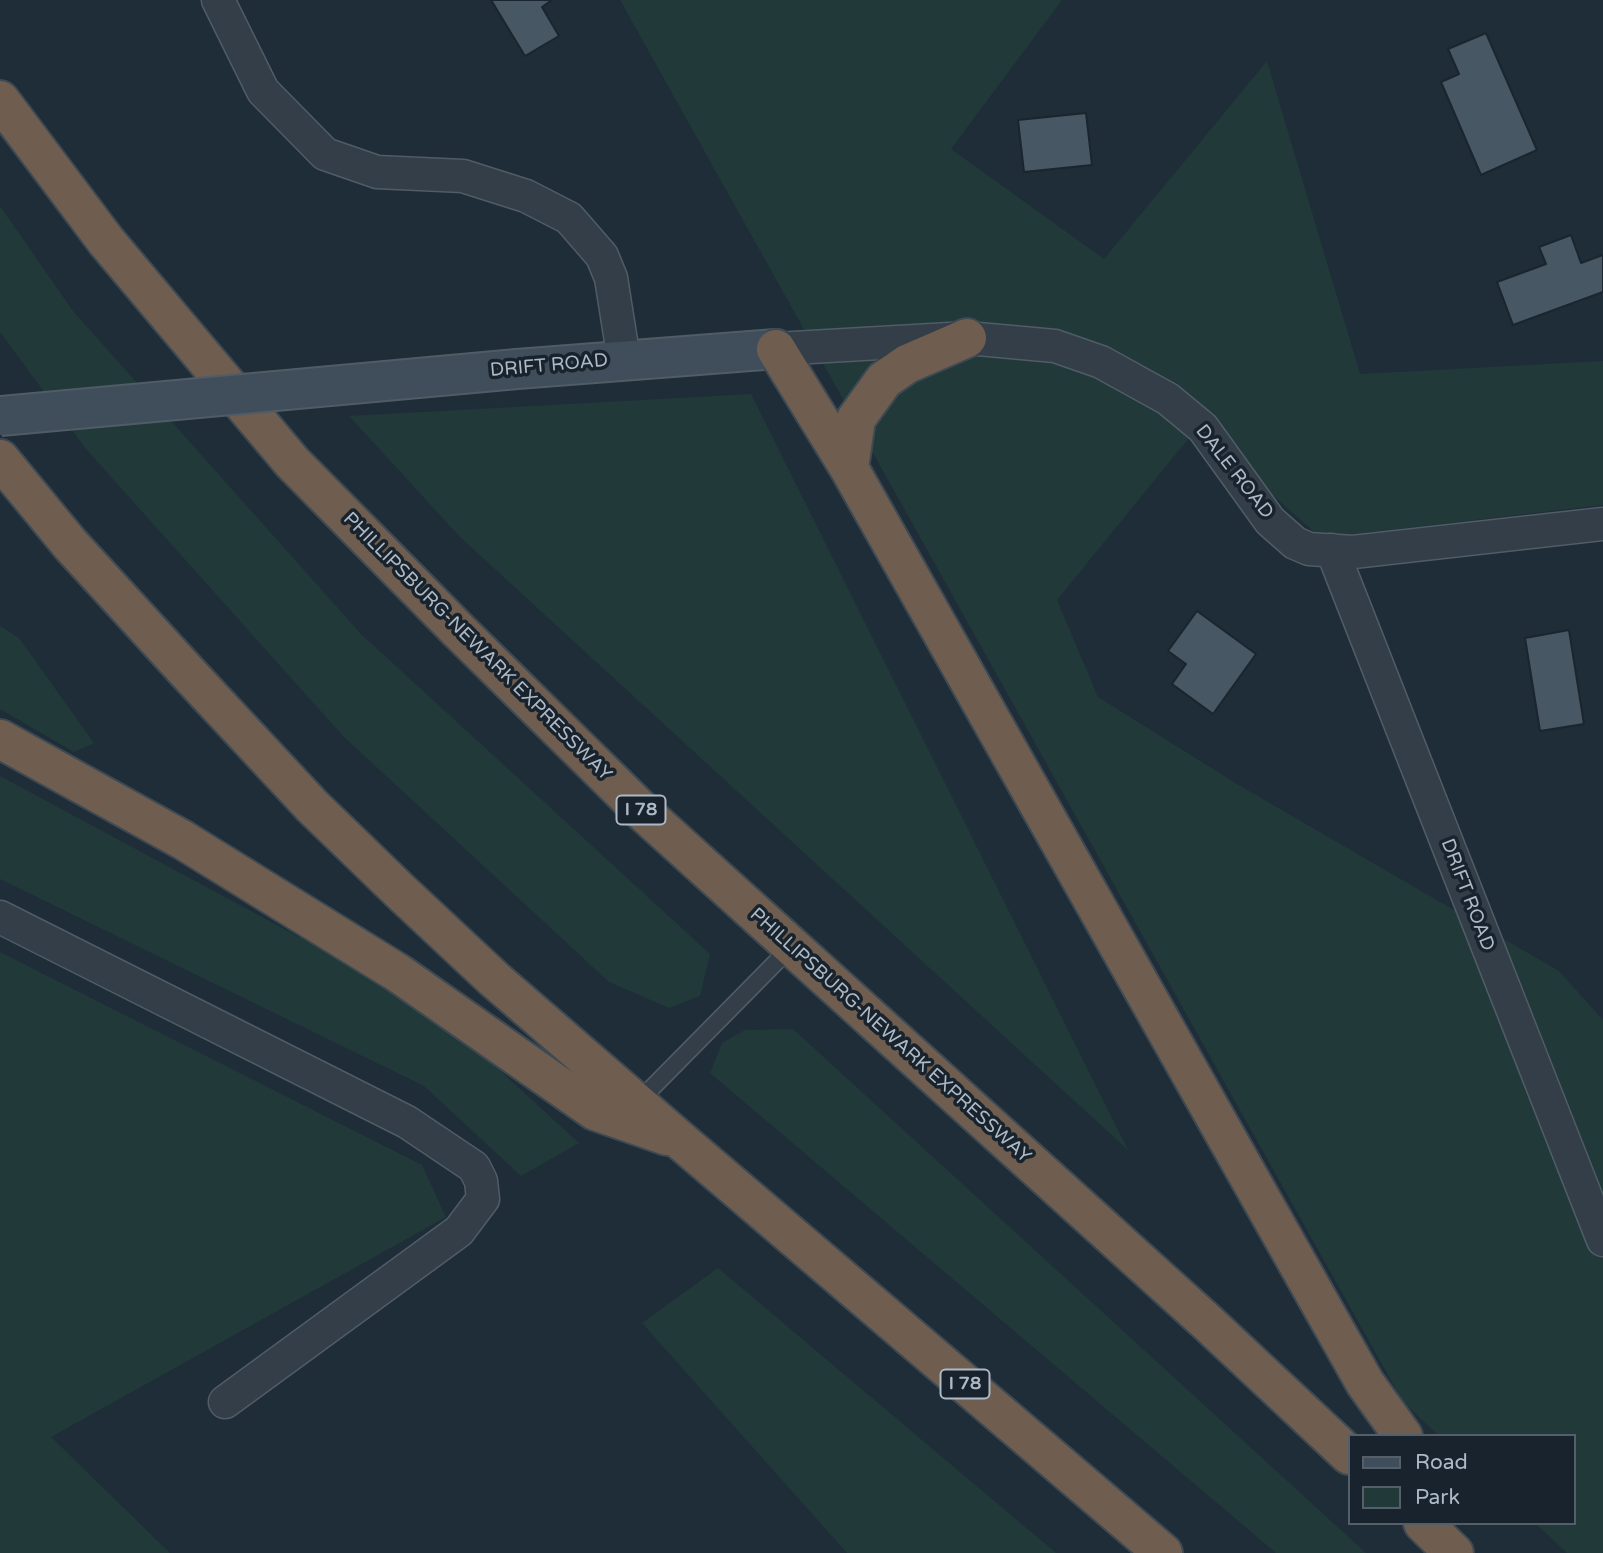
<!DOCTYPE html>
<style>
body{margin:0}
#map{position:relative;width:1603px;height:1553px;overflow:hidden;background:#1f2d38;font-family:"Varela Round",sans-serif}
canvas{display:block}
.legend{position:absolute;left:1348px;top:1434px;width:228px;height:91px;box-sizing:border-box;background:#18232d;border:2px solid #545f6a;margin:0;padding:9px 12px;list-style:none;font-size:21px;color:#adb9c5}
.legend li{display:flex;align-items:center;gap:14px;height:35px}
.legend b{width:35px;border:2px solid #545f6a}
</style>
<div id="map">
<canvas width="1603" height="1553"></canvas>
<ul class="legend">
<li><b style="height:9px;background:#404e5b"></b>Road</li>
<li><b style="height:19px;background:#213939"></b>Park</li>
</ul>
</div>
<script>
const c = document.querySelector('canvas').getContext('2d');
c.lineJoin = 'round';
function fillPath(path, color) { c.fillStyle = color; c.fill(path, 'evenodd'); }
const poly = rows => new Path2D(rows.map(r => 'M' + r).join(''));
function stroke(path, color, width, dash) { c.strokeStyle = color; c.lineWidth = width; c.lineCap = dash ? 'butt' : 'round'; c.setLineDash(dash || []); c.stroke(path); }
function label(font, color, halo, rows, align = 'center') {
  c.font = font + ' "Varela Round",sans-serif'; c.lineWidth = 7; c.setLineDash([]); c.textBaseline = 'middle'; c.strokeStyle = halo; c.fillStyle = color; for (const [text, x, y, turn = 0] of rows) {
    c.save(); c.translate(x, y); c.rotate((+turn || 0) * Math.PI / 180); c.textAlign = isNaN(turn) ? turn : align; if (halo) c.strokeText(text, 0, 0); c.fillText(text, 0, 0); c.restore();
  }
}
const green = poly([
 [620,0,1062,0,951,149,1104,259,1267,61,1360,374,1603,361,1603,505,1321,538,1197,428,1057,600,1098,697,1237,784,1559,971,1603,1020,1603,1553,1567,1553,1535,1523,1573,1523,1573,1436,1439,1436,1403,1402],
 [0,206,73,311,361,634,710,954,700,996,669,1008,609,982,343,736,86,449,0,332],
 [751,394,1128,1150,460,537,349,416],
 [0,626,19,638,94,743,74,752,0,709],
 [0,776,433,1009,579,1143,521,1176,424,1086,0,879],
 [0,952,422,1165,446,1217,51,1437,170,1553,0,1553],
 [793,1029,1366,1553,1276,1553,710,1073,722,1043,745,1030],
 [718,1268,1056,1553,847,1553,642,1323]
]);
const building = poly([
 [491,0,552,0,542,7,559,36,525,56,491,0],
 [1486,33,1537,150,1481,175,1441,82,1459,74,1448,49,1486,33],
 [1086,113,1092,165,1024,172,1018,120,1086,113],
 [1571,235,1581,263,1603,255,1603,292,1513,325,1497,282,1546,264,1539,247,1571,235],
 [1197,611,1256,654,1213,714,1172,684,1186,664,1168,651,1197,611],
 [1569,630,1584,724,1540,731,1525,638,1569,630]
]);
const lane = poly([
 [638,1102,791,947]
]);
const street = poly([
 [218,0,263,91,325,154,377,172,463,176,526,196,569,218,602,256,611,278,624,360],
 [776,349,967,338,1055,346,1101,362,1168,399,1203,428,1270,521,1295,543,1309,549,1353,552,1603,524],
 [1332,550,1603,1240],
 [0,917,407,1122,474,1167,481,1181,483,1199,459,1231,225,1402]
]);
const secondary = poly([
 [517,369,776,349]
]);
const highway = poly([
 [0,100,106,241,292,462,457,629,641,810,1209,1324,1349,1455],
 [776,349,849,468,1365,1383,1403,1436],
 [0,459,70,544,189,674,312,806,401,892,494,979,681,1141,1163,1553],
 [849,468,856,419,884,380,907,364,967,338],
 [0,739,183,840,398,973,595,1111,667,1136],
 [1423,1523,1454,1553]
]);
const secondaryBridge = poly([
 [0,416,517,369]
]);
const shields = [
 [641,810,49],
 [965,1384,49]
];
const shieldNames = [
 ["I 78",641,810],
 ["I 78",965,1384]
];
const streetNames = [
 ["DRIFT ROAD",549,366,-5],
 ["DALE ROAD",1234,472,52],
 ["PHILLIPSBURG-NEWARK EXPRESSWAY",477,647,45],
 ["DRIFT ROAD",1467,895,69],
 ["PHILLIPSBURG-NEWARK EXPRESSWAY",890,1036,42]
];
fillPath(green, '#213939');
fillPath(building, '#475764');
stroke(building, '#1a252f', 2);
stroke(lane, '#505c66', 19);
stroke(street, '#505c66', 35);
stroke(secondary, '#505c66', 42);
stroke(highway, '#3d4953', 42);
stroke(lane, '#333e48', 16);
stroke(street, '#333e48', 32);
stroke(secondary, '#404e5b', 38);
stroke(highway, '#6f5e4f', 38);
stroke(secondaryBridge, '#505c66', 42, []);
stroke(secondaryBridge, '#404e5b', 38);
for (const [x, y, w] of shields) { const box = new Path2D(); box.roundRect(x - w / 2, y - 14.5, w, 29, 5); c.fillStyle = '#18232d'; c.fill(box); stroke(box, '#adb9c5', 2); }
label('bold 18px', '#adb9c5', null, shieldNames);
label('19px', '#adb9c5', '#18232d', streetNames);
</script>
